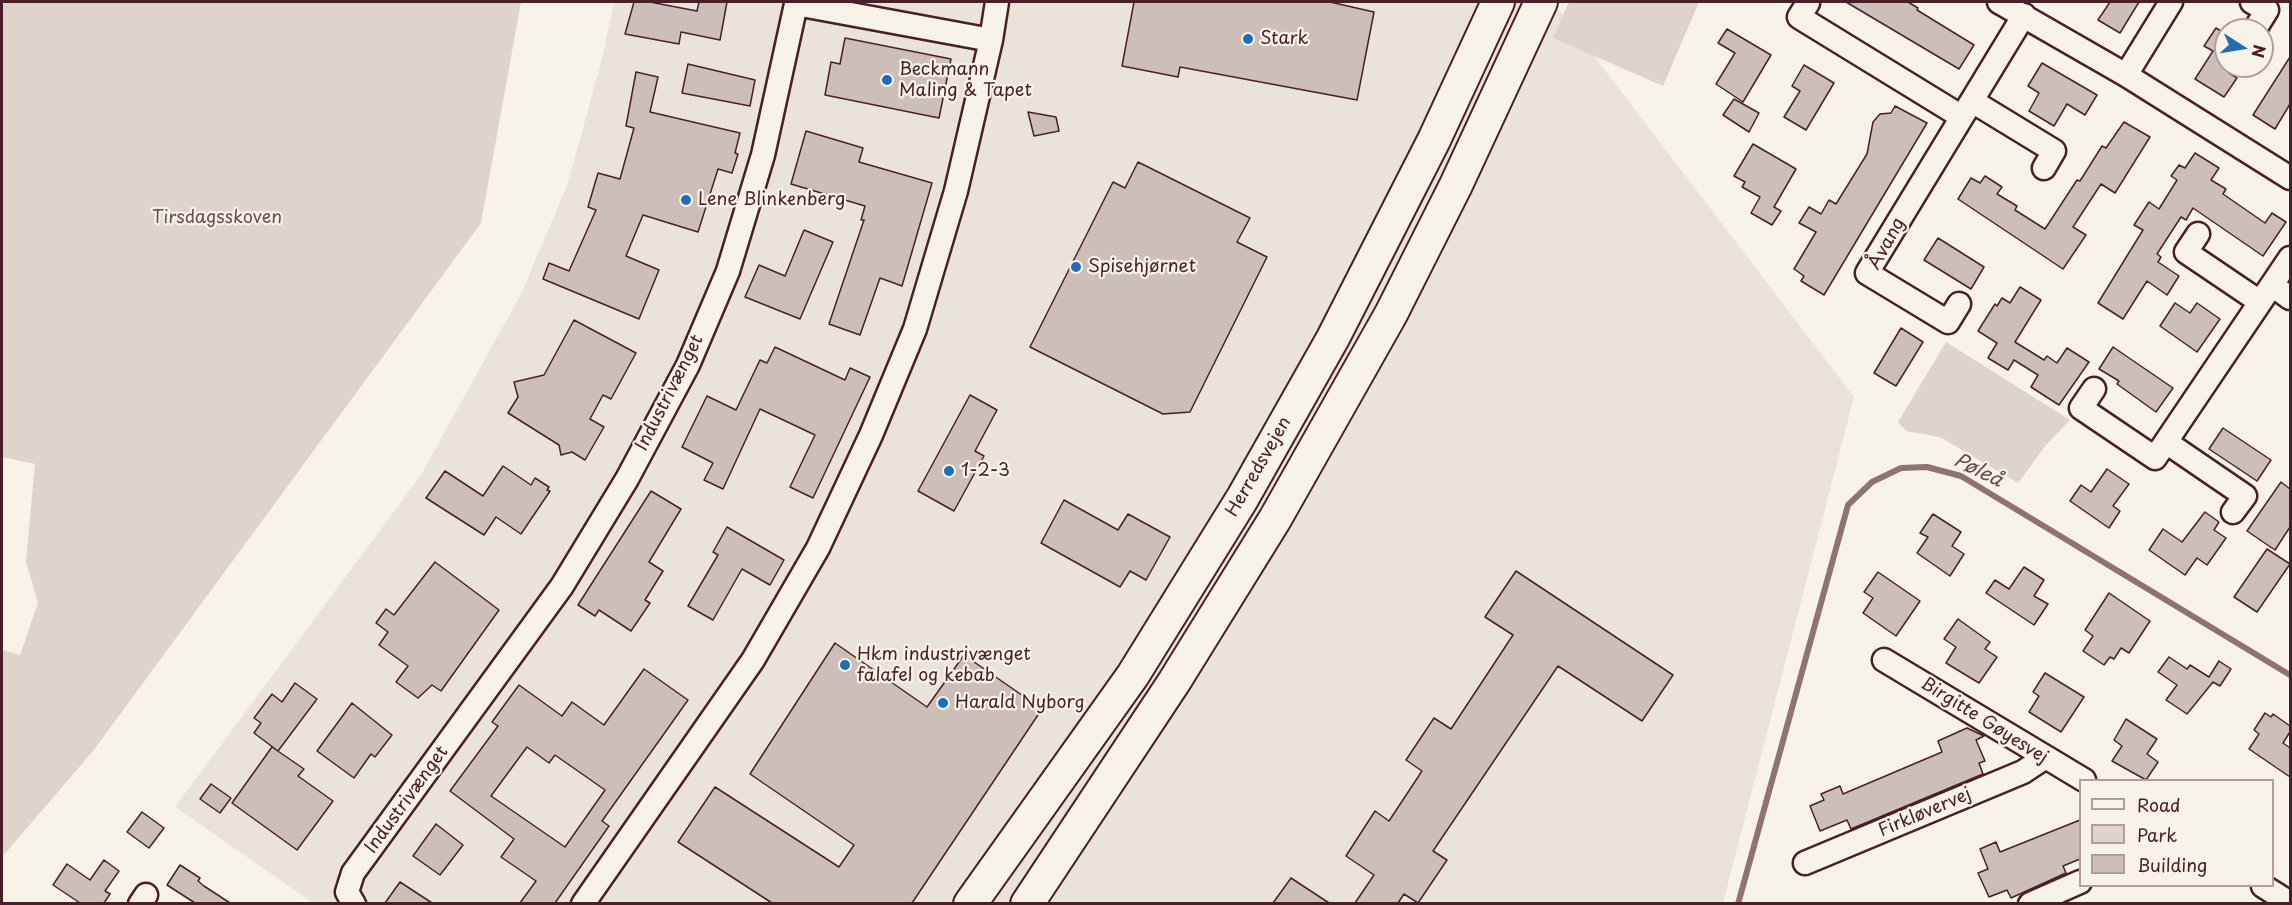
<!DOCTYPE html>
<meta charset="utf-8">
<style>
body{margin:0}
#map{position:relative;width:2292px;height:905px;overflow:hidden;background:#f7f3e8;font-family:"Playpen Sans",sans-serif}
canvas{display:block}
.frame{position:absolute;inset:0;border:3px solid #4a1f2b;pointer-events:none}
.legend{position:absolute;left:2079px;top:779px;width:195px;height:108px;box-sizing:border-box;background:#f7f3e8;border:2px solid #b29e9c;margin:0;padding:8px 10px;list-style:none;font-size:18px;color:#4a1f2b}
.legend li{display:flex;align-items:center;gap:12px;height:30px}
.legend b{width:30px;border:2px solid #b29e9c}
.north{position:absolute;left:2214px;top:18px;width:60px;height:60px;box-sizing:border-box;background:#f7f3e8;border:2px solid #b29e9c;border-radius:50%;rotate:102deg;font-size:16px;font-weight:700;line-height:24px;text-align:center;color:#4a1f2b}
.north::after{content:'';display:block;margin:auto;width:21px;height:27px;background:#1f6fb2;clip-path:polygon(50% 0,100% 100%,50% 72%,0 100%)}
</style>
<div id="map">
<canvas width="2292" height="905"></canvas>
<div class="frame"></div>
<ul class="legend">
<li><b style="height:8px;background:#f7f3e8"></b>Road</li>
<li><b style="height:16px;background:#ded4cc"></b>Park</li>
<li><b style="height:16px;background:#ccbfb9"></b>Building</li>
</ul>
<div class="north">N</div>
</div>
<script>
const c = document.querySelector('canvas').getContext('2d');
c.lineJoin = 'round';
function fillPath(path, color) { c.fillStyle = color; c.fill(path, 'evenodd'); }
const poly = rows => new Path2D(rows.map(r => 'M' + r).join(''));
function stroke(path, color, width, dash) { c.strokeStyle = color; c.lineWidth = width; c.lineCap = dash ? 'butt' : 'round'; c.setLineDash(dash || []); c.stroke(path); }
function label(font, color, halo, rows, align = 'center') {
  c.font = font + ' "Playpen Sans",sans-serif'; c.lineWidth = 4.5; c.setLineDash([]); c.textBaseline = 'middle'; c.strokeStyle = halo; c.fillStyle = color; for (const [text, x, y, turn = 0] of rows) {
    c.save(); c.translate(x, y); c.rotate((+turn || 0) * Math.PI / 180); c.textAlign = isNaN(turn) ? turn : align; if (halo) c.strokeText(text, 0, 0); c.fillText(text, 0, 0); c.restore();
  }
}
const built = poly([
 [614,2,1553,2,1854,397,1723,903,313,903,175,807,421,475,522,292,568,183,602,59]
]);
const green = poly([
 [2,2,521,2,481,223,93,751,2,857,2,650,20,655,38,603,26,562,35,464,2,457],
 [1569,2,1699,2,1663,86,1553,38],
 [1946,342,2070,420,2046,445,2018,483,1940,437,1906,431,1898,422]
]);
const stream = poly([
 [1738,904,1848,505,1872,482,1901,468,1927,467,1961,476,2290,675]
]);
const building = poly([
 [634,2,650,2,697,11,699,2,727,2,720,40,681,32,679,44,625,34,634,2],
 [1134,2,1330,2,1374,12,1357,100,1180,67,1178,77,1122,66,1134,2],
 [1846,2,1908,2,1918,8,1917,10,1974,45,1959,69,1846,2],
 [2110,2,2139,2,2120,33,2098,20,2110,2],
 [2216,28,2224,33,2226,29,2226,66,2233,66,2229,73,2237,78,2224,97,2195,79,2213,51,2204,46,2216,28],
 [1727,29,1771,55,1743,102,1716,84,1735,53,1718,43,1727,29],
 [845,38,951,59,939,118,825,95,831,62,840,64,845,38],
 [2290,57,2290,104,2275,129,2253,115,2290,57],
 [2042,63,2097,95,2085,115,2067,104,2054,126,2029,111,2039,93,2028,86,2042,63],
 [688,64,755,80,750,106,682,93,688,64],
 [1804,65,1834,83,1806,130,1784,117,1800,91,1792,86,1804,65],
 [636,72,658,77,650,112,740,133,735,153,738,154,732,173,718,169,698,232,643,215,626,256,659,270,639,319,543,279,549,263,569,271,596,210,588,207,598,173,620,179,634,128,626,126,636,72],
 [1734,99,1759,113,1749,132,1723,115,1734,99],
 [1895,106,1927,123,1824,295,1801,281,1804,276,1794,269,1816,232,1799,223,1809,207,1821,214,1829,200,1836,204,1867,154,1873,122,1880,114,1891,113,1895,106],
 [1028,112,1056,117,1059,131,1034,136,1028,112],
 [2124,122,2150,137,2115,193,2101,184,2073,227,2086,235,2063,269,1958,199,1971,178,1980,183,1985,176,2002,187,1997,194,2017,206,2015,210,2045,229,2077,180,2080,181,2102,146,2106,148,2124,122],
 [806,131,863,148,859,162,932,183,902,286,880,278,860,335,829,324,864,220,861,220,865,206,791,184,806,131],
 [1753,144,1796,169,1774,207,1781,211,1772,225,1751,213,1760,197,1742,187,1745,182,1734,176,1753,144],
 [2195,153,2219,168,2211,180,2226,189,2223,194,2265,223,2272,213,2286,222,2263,256,2193,208,2186,220,2181,217,2157,254,2161,257,2158,262,2179,276,2167,295,2147,281,2123,319,2098,303,2143,230,2134,225,2149,202,2159,209,2177,180,2171,176,2179,165,2185,168,2195,153],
 [1138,162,1250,218,1237,242,1267,257,1190,412,1163,414,1030,347,1113,182,1125,188,1138,162],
 [804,230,833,242,800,319,745,297,759,265,785,276,804,230],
 [1938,238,1984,267,1971,289,1924,260,1938,238],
 [2020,287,2041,300,2015,342,2044,360,2047,356,2057,363,2067,348,2089,362,2059,405,2031,387,2038,375,2014,360,2008,370,1988,358,1997,343,1978,331,1995,304,1997,306,2002,298,2010,303,2020,287],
 [2175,303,2190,313,2197,303,2220,319,2197,352,2160,326,2175,303],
 [574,320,636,353,611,399,603,395,590,419,604,427,585,460,572,452,561,455,559,445,508,413,518,397,514,382,544,375,574,320],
 [1901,328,1923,342,1896,386,1874,373,1901,328],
 [775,347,845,380,850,368,870,377,813,498,790,487,815,435,760,409,723,489,704,480,713,463,682,447,707,396,736,410,760,360,767,363,775,347],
 [2113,347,2173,388,2156,412,2117,384,2119,381,2099,369,2113,347],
 [970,395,997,410,975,451,984,456,954,511,918,491,970,395],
 [2223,428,2271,460,2257,481,2209,449,2223,428],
 [503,466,531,485,535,478,549,487,547,490,550,491,521,534,496,517,484,535,426,498,445,471,483,496,503,466],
 [2107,469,2129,484,2113,506,2120,511,2109,528,2070,501,2081,485,2091,492,2107,469],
 [2281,482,2290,489,2290,527,2275,550,2247,531,2281,482],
 [651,491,681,509,649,562,663,571,645,600,650,603,631,631,599,610,595,616,578,605,651,491],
 [1064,500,1118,530,1128,514,1170,537,1146,580,1130,571,1120,587,1041,543,1064,500],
 [2205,512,2219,522,2214,530,2226,538,2207,565,2197,558,2185,575,2149,550,2163,529,2182,542,2205,512],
 [1933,514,1961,532,1952,546,1964,554,1950,576,1917,553,1928,537,1920,533,1933,514],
 [727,527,784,560,770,585,742,569,713,620,688,606,718,555,713,552,727,527],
 [2267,549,2290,564,2257,612,2234,597,2267,549],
 [435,562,499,610,441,691,432,685,418,698,396,682,408,666,379,645,388,632,376,623,386,609,394,615,435,562],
 [2024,567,2044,580,2034,596,2048,604,2034,625,1986,593,1995,580,2009,589,2024,567],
 [1516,571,1673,675,1642,721,1558,666,1433,851,1447,860,1418,903,1404,894,1398,903,1355,903,1374,875,1346,856,1375,811,1389,821,1422,771,1406,760,1434,718,1451,729,1513,635,1485,617,1516,571],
 [1878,572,1920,601,1896,636,1863,613,1873,598,1864,592,1878,572],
 [2109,593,2150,621,2129,653,2121,648,2114,659,2110,657,2104,665,2083,651,2093,636,2085,630,2109,593],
 [1958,619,1990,642,1985,649,1997,657,1979,683,1946,663,1956,647,1944,639,1958,619],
 [835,643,927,707,964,655,1042,709,912,903,772,903,678,842,715,787,839,867,854,845,750,774,835,643],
 [2169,657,2187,669,2190,665,2209,677,2219,661,2231,669,2220,686,2213,682,2187,714,2166,700,2177,685,2158,672,2169,657],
 [644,669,688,700,602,821,609,826,555,903,520,903,536,881,501,857,514,839,450,791,498,726,492,722,519,685,562,716,572,702,604,725,644,669],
 [527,747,549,763,555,755,605,790,565,847,491,796,527,747],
 [2045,673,2084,697,2061,732,2029,712,2039,696,2033,692,2045,673],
 [295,683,317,699,278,751,254,733,261,723,254,718,272,694,282,702,295,683],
 [352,703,392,735,375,757,371,754,354,778,317,751,352,703],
 [2265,713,2271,717,2273,714,2290,726,2290,732,2283,743,2290,748,2290,777,2249,749,2259,734,2254,730,2265,713],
 [2126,719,2157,739,2147,754,2158,762,2146,780,2112,761,2122,746,2114,740,2126,719],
 [1967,728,1984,736,1976,740,1985,761,1979,763,1983,774,1851,829,1847,820,1820,831,1810,806,1824,800,1821,794,1840,786,1843,794,1942,752,1938,741,1967,728],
 [272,747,304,769,298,776,333,801,297,850,232,803,272,747],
 [211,784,231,798,220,813,200,799,211,784],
 [142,812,164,828,149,848,127,832,142,812],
 [2080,820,2080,859,2063,866,2066,873,2011,898,2007,890,1989,897,1978,873,1988,869,1980,849,1996,842,2000,852,2080,820],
 [436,824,463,845,440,875,413,856,436,824],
 [104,860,119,871,105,891,110,894,104,903,80,903,53,885,67,864,90,880,104,860],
 [180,865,200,878,198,881,204,886,230,903,195,903,167,885,180,865],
 [1291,878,1329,903,1273,903,1291,878],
 [400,882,432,903,385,903,400,882]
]);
const street = poly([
 [1999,2,2126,75,2290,178],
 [2252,2,2267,10,2257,26],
 [1808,3,1799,17,1962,117],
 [2126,75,2171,2],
 [1972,101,2054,151,2044,168],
 [2198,234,2186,252,2260,302],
 [2272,285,2290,298],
 [1959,304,1948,322,1867,273,2024,15],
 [2094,389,2081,408,2155,458,2290,258],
 [2166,442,2245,496,2233,512],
 [1884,660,2084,780],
 [1805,863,2023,772,2044,758],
 [2263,886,2290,903],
 [140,904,146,895],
 [354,904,347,892,353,873,562,586,627,479,688,365,728,271,763,155,796,4,991,40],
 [583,904,753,660,818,548,871,435,915,329,956,191,991,40,997,2],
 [2030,904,2080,882]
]);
const secondary = poly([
 [970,904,1133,675,1242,499,1333,338,1434,140,1498,2],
 [1027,904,1174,682,1275,519,1391,314,1456,185,1541,2]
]);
const markers = [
 [1248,39,6,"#1f6fb2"],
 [887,80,6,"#1f6fb2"],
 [686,200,6,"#1f6fb2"],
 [1076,267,6,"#1f6fb2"],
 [949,471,6,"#1f6fb2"],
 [845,665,6,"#1f6fb2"],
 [943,703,6,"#1f6fb2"]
];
const poiNames = [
 ["Stark",1260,39],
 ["Beckmann",899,70],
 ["Maling & Tapet",899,91],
 ["Lene Blinkenberg",698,200],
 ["Spisehjørnet",1088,267],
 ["1-2-3",961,471],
 ["Hkm industrivænget",857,655],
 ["falafel og kebab",857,676],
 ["Harald Nyborg",955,703]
];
const parkNames = [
 ["Tirsdagsskoven",217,218]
];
const streetNames = [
 ["Åvang",1887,244,-61],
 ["Industrivænget",670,393,-63],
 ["Herredsvejen",1259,467,-60],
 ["Birgitte Gøyesvej",1984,721,32],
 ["Industrivænget",407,800,-54],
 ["Firkløvervej",1925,813,-23]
];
const waterNames = [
 ["Pøleå",1978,471,26]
];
fillPath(built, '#eae3da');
fillPath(green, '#ded4cc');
stroke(stream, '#8e7275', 6);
fillPath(building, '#ccbfb9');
stroke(building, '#4a1f2b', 1.5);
stroke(street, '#4a1f2b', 27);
stroke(secondary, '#4a1f2b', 36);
stroke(street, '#f7f3e8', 22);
stroke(secondary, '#f7f3e8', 32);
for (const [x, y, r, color] of markers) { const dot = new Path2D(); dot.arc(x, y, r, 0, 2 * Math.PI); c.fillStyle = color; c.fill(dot); stroke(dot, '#f7f3e8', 2); }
label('18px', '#4a1f2b', '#f7f3e8', poiNames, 'left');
label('18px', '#6f4c53', '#f7f3e8', parkNames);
label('18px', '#4a1f2b', '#f7f3e8', streetNames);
label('italic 20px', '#6c4950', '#f7f3e8', waterNames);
</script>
